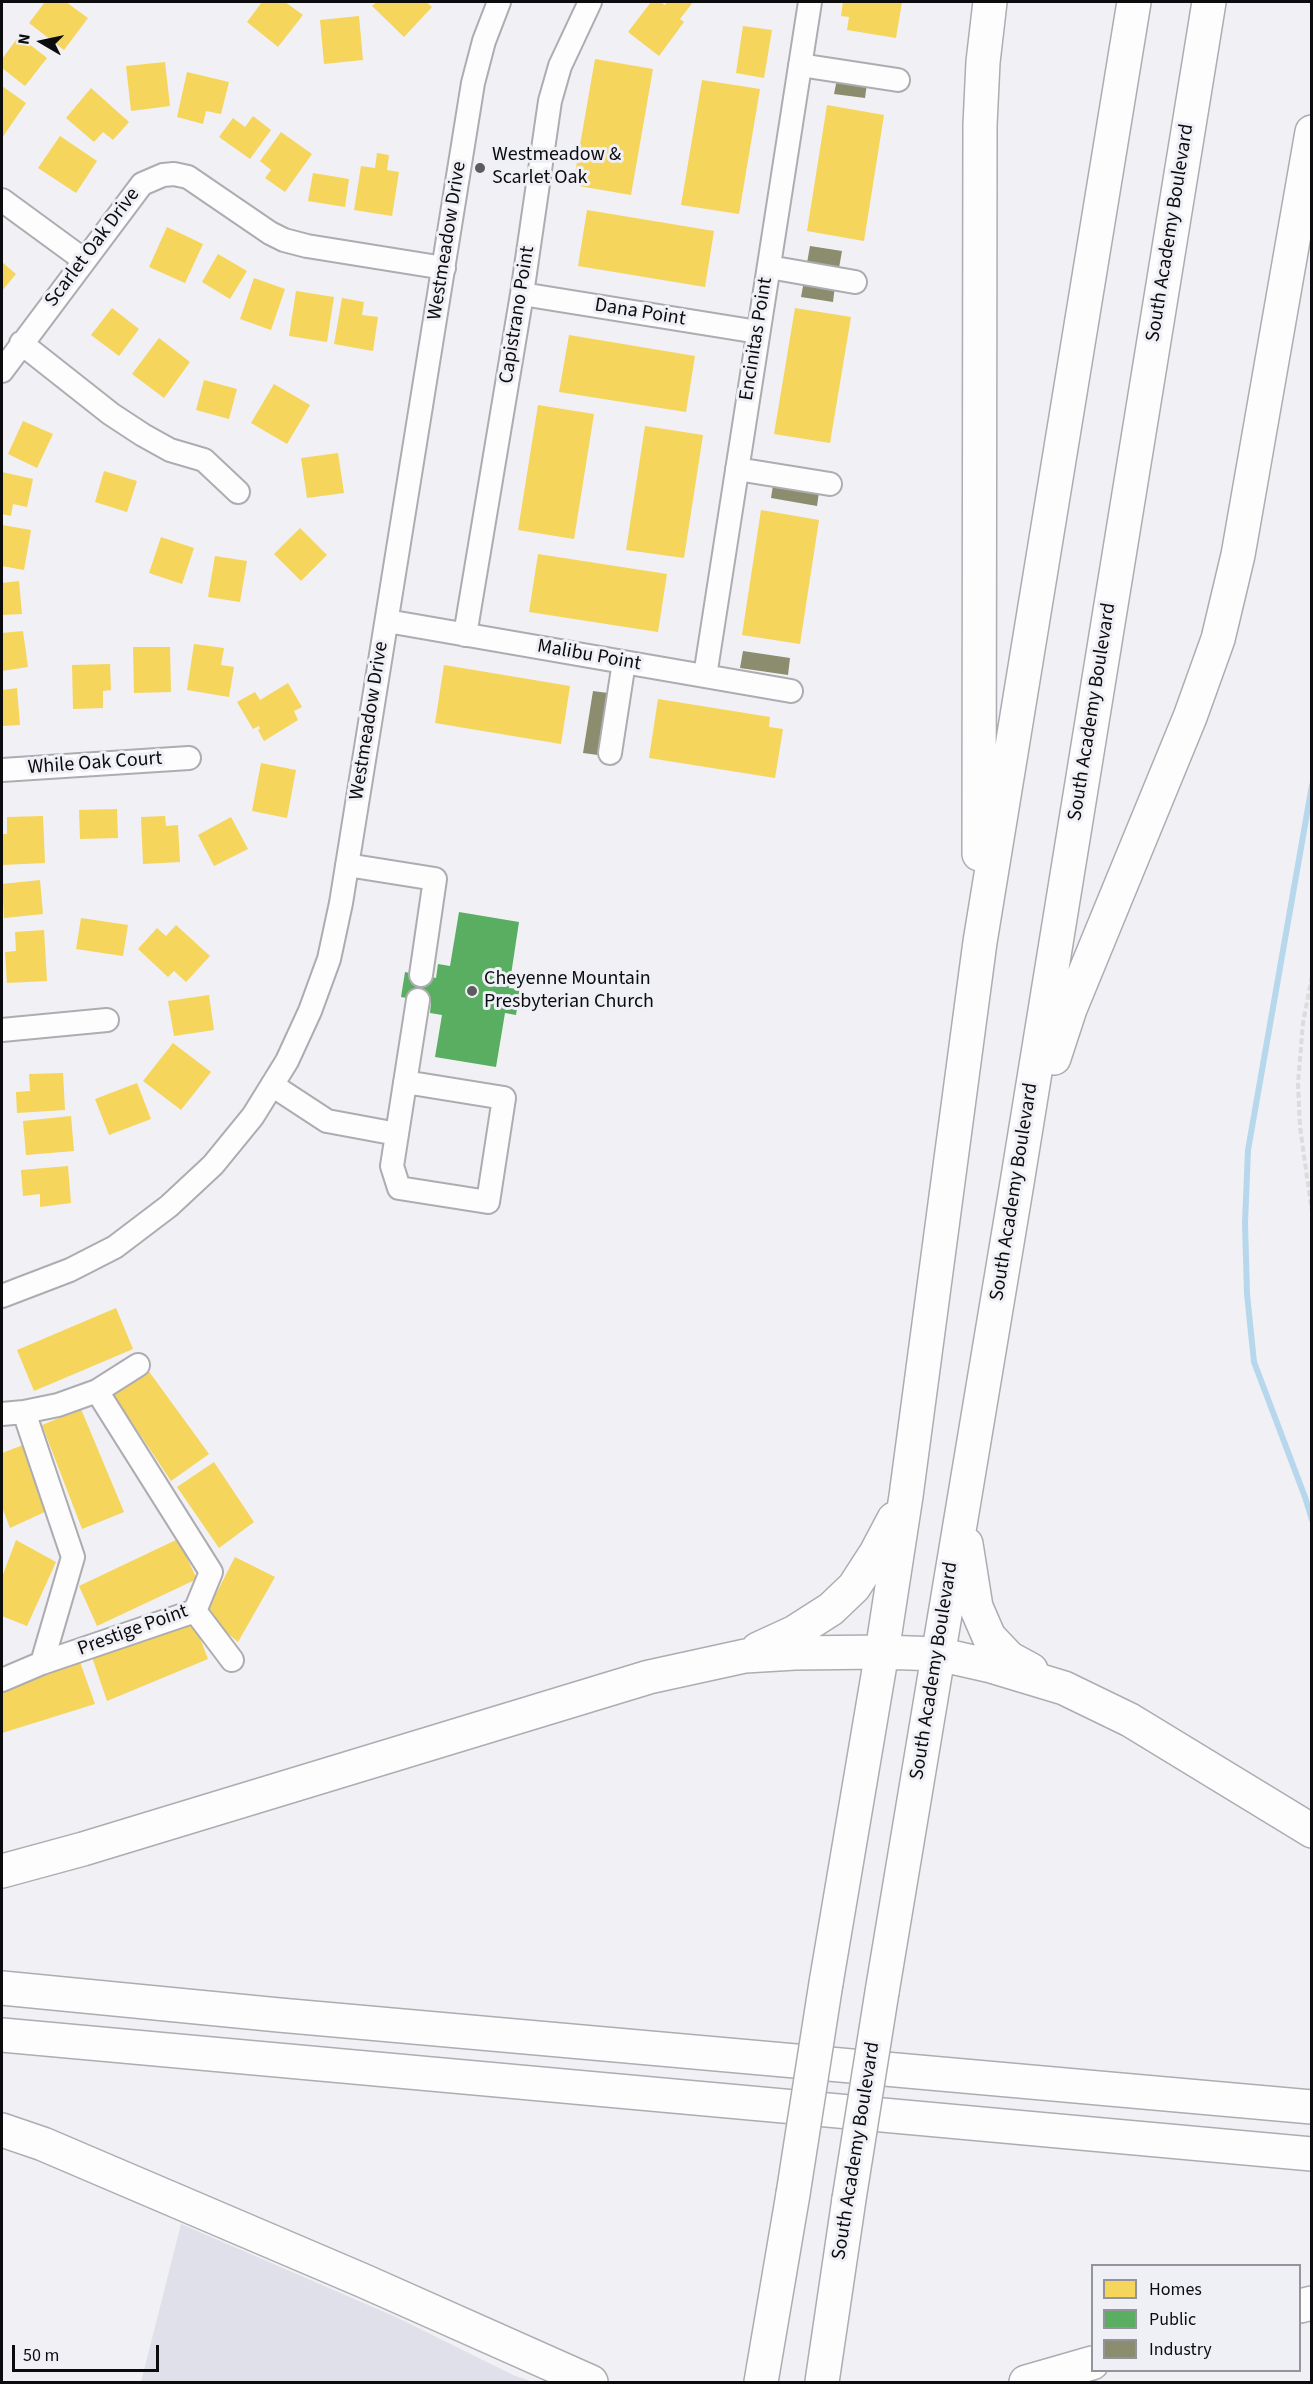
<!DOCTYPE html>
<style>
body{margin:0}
#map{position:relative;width:1313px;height:2384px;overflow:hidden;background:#f0f0f5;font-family:"Source Sans 3",sans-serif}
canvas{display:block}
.frame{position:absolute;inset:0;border:3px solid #0c0c0f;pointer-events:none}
.legend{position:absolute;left:1091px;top:2264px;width:210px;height:108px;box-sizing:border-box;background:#efeff6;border:2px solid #94949a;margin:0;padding:8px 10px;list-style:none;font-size:18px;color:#0c0c0f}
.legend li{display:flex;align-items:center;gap:12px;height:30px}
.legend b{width:30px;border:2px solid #94949a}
.north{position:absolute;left:12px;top:12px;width:60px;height:60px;-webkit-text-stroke:4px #efeff6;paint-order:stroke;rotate:279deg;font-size:16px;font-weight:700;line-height:24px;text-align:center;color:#0c0c0f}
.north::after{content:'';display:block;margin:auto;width:21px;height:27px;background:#0c0c0f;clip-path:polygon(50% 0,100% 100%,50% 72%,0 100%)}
.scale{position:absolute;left:12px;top:2345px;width:147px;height:27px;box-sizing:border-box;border:3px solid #0c0c0f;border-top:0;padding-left:8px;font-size:18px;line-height:21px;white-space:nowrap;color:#0c0c0f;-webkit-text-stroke:4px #efeff6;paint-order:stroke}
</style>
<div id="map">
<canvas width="1313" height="2384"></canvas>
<div class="frame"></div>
<ul class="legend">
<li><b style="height:16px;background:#f6d55c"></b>Homes</li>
<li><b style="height:16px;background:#5aae61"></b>Public</li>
<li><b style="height:16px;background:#8c8c6e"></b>Industry</li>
</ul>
<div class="north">N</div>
<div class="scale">50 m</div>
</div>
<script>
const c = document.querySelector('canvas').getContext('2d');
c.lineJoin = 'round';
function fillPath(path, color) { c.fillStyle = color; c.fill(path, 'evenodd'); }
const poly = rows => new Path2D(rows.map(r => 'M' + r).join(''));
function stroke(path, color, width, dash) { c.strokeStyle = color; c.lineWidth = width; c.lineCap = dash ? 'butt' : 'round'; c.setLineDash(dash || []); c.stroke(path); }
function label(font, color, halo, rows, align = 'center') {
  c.font = font + ' "Source Sans 3",sans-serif'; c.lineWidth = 6; c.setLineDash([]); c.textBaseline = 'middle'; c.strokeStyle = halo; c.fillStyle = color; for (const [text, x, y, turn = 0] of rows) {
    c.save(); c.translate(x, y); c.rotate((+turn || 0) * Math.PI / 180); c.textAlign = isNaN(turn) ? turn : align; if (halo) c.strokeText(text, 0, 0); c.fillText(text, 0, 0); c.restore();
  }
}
const built = poly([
 [181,2224,396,2317,513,2375,533,2382,141,2382]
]);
const homes = poly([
 [45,2,66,2,88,18,64,50,29,23],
 [262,2,285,2,303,15,278,47,247,22],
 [377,2,426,2,432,7,404,37,372,6],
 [651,2,660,2,665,5,667,2,693,2,680,19,684,22,659,56,628,32],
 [843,2,902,2,896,38,847,30,849,17,841,16],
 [359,16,363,60,324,64,320,20],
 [743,26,772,30,764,78,736,73],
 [19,36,47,58,25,86,2,68,2,59],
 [595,59,653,69,631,195,573,185],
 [165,62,170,106,131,111,126,66],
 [187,72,229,82,221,114,206,111,203,124,177,117],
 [702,80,760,89,739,214,681,205],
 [2,86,26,103,2,138],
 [91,88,129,122,113,140,103,132,94,142,66,118],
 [827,105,884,115,864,241,807,231],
 [253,116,271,130,250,159,219,137,233,118,245,127],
 [281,132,312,154,285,192,265,178,271,170,260,161],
 [60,136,97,161,76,193,38,168],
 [377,153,389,155,387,170,399,172,392,216,354,210,361,166,375,168],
 [313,173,349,179,345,207,308,201],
 [587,210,714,231,705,287,578,266],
 [167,227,203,244,185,283,149,267],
 [218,254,247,271,230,299,202,282],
 [2,262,16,274,2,291],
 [254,278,285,289,271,330,240,319],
 [296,291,334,297,327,342,289,336],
 [342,298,364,302,362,315,378,317,373,351,334,344],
 [112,308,139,329,119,356,91,335],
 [795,308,851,317,830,443,774,434],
 [569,335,695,356,686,412,559,392],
 [159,338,190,362,164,398,132,374],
 [204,380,237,389,229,419,196,410],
 [274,384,310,405,287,444,251,423],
 [538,405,594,414,574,539,518,530],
 [23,421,53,434,37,468,8,454],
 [645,426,703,435,684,558,626,550],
 [338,453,344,493,307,498,301,458],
 [104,471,137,481,127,512,95,502],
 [2,472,33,479,27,507,13,504,11,516,2,514],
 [761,510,819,520,800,644,742,635],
 [2,525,31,530,24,570,2,566],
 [300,528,327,555,301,581,274,554],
 [161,537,194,548,182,584,149,573],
 [538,554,667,574,658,632,529,612],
 [215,556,247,561,240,602,208,597],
 [19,581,22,614,2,615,2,583],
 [23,631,28,667,2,671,2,633],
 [194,644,224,648,221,665,234,667,229,697,187,690],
 [133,647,170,647,171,692,134,693],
 [110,664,111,690,103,691,103,708,73,709,72,665],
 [444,665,570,686,561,744,435,723],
 [288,683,302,707,294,711,298,720,264,741,258,730,260,729,259,726,253,729,237,702,255,692,260,700],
 [17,688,20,725,2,726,2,690],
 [658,699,770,717,769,727,783,729,775,778,649,758],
 [261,763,296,770,287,818,252,811],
 [117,809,118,838,80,839,79,810],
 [43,816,45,863,2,865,2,834,7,834,7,817],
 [165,816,166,826,178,825,180,862,143,864,141,817],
 [231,817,248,849,214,866,198,835],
 [40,880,43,914,4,918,2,884],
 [81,918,128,925,123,956,76,949],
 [176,925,210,956,186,982,174,971,168,977,138,949,157,928,166,936],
 [44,930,47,981,7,983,5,952,16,951,15,932],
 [209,995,214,1030,174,1036,168,1001],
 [173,1043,211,1072,181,1110,143,1081],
 [63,1073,65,1110,17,1113,16,1092,30,1091,29,1074],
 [137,1083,151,1119,109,1135,95,1099],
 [71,1116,74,1151,26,1155,23,1121],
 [68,1166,71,1203,40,1207,40,1194,23,1196,21,1170],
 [116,1308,133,1349,34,1391,17,1350],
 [145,1366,209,1454,171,1481,111,1391],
 [81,1409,124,1512,82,1529,42,1425],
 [23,1445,49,1510,10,1528,2,1507,2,1453],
 [214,1462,254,1522,219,1548,177,1487],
 [178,1539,197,1579,97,1626,79,1586],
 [16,1540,56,1562,27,1626,2,1616,2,1577],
 [235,1557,275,1577,238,1642,205,1615],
 [192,1617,208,1659,107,1701,92,1657],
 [80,1662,95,1704,2,1733,2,1688]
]);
const public = poly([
 [459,912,519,922,509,988,520,989,516,1015,505,1013,496,1067,435,1057,442,1015,430,1013,431,1002,401,997,405,972,436,978,438,964,450,966]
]);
const industry = poly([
 [837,79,867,83,865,98,834,94],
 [810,246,842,251,839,268,807,263],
 [804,281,835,286,833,302,801,297],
 [773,485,819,492,817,506,771,498],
 [743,651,790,658,788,675,740,668],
 [593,691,608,693,598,755,583,753]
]);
const stream = poly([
 [1312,785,1248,1150,1245,1223,1247,1294,1254,1362,1305,1497,1312,1520]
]);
const path = poly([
 [1312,976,1303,1023,1298,1083,1300,1127,1312,1212]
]);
const minor = poly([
 [800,65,898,80],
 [2,200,84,260],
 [769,267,855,282],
 [522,294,758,332],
 [21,343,111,414,143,435,170,450,204,460,238,492],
 [2,371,142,184,163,175,174,174,188,177,270,233,284,240,307,246,444,268],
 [737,469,830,484],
 [387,621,791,691],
 [465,635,522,294,550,101,560,66,590,2],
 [705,676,810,2],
 [610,753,624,662],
 [2,770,189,758],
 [347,865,435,879,421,975],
 [2,1030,107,1020],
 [272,1085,327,1121,397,1134,418,1000],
 [397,1134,392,1166,399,1188,488,1202,504,1098,405,1082],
 [2,1296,70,1270,115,1247,169,1206,213,1165,253,1116,287,1061,310,1011,329,959,341,903,473,83,484,41,499,2],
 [24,1412,73,1557,42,1663],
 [2,1414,24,1412,58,1405,97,1391,138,1365],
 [195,1611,232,1660],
 [2,1680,42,1663,195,1611,211,1572,97,1391]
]);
const highway = poly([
 [979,854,980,125,983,62,990,2],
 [1054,1058,1070,1009,1190,717,1218,639,1238,555,1312,132],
 [966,1544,976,1607,989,1637,1009,1658,1031,1670],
 [758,1649,795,1632,831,1609,854,1587,876,1553,894,1519],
 [2,1871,83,1849,649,1677,745,1656,795,1653,882,1652,938,1654,991,1666,1064,1688,1130,1720,1312,1831],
 [826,1983,882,1652,906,1496,980,942,1134,2],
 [2,1988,279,2015,1312,2107],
 [882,1992,1016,1189,1209,2],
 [2,2035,1312,2154],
 [2,2130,43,2144,364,2281,591,2382],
 [1300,2306,1312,2303],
 [761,2382,793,2194],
 [822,2382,849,2199],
 [1026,2382,1092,2363]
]);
const highwayBridge = poly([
 [793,2194,826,1983],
 [849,2199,882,1992]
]);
const markers = [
 [480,168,6,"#5c5c60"],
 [472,991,6,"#5c5c60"]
];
const poiNames = [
 ["Westmeadow &",492,156],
 ["Scarlet Oak",492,179],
 ["Cheyenne Mountain",484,980],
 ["Presbyterian Church",484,1003]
];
const streetNames = [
 ["South Academy Boulevard",1171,233,-81],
 ["Westmeadow Drive",448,241,-81],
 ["Scarlet Oak Drive",93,248,-53],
 ["Dana Point",640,313,9],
 ["Capistrano Point",518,315,-81],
 ["Encinitas Point",757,339,-81],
 ["Malibu Point",589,656,10],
 ["South Academy Boulevard",1093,712,-81],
 ["Westmeadow Drive",370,721,-81],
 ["While Oak Court",95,764,-4],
 ["South Academy Boulevard",1015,1192,-81],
 ["Prestige Point",133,1631,-20],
 ["South Academy Boulevard",935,1671,-81],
 ["South Academy Boulevard",857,2151,-81]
];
fillPath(built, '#e0e0ea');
fillPath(homes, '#f6d55c');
fillPath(public, '#5aae61');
fillPath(industry, '#8c8c6e');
stroke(stream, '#b7d7ed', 6);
stroke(minor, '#adadb1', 26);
stroke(highway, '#adadb1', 36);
stroke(path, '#dcdcdc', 4, [6, 3]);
stroke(minor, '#fdfdfe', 22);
stroke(highway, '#fdfdfe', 33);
stroke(highwayBridge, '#adadb1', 36, []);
stroke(highwayBridge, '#fdfdfe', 33);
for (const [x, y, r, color] of markers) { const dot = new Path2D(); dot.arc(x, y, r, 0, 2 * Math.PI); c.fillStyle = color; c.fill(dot); stroke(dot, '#efeff6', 2); }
label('20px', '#0c0c0f', '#efeff6', poiNames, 'left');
label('20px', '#0c0c0f', '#efeff6', streetNames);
</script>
